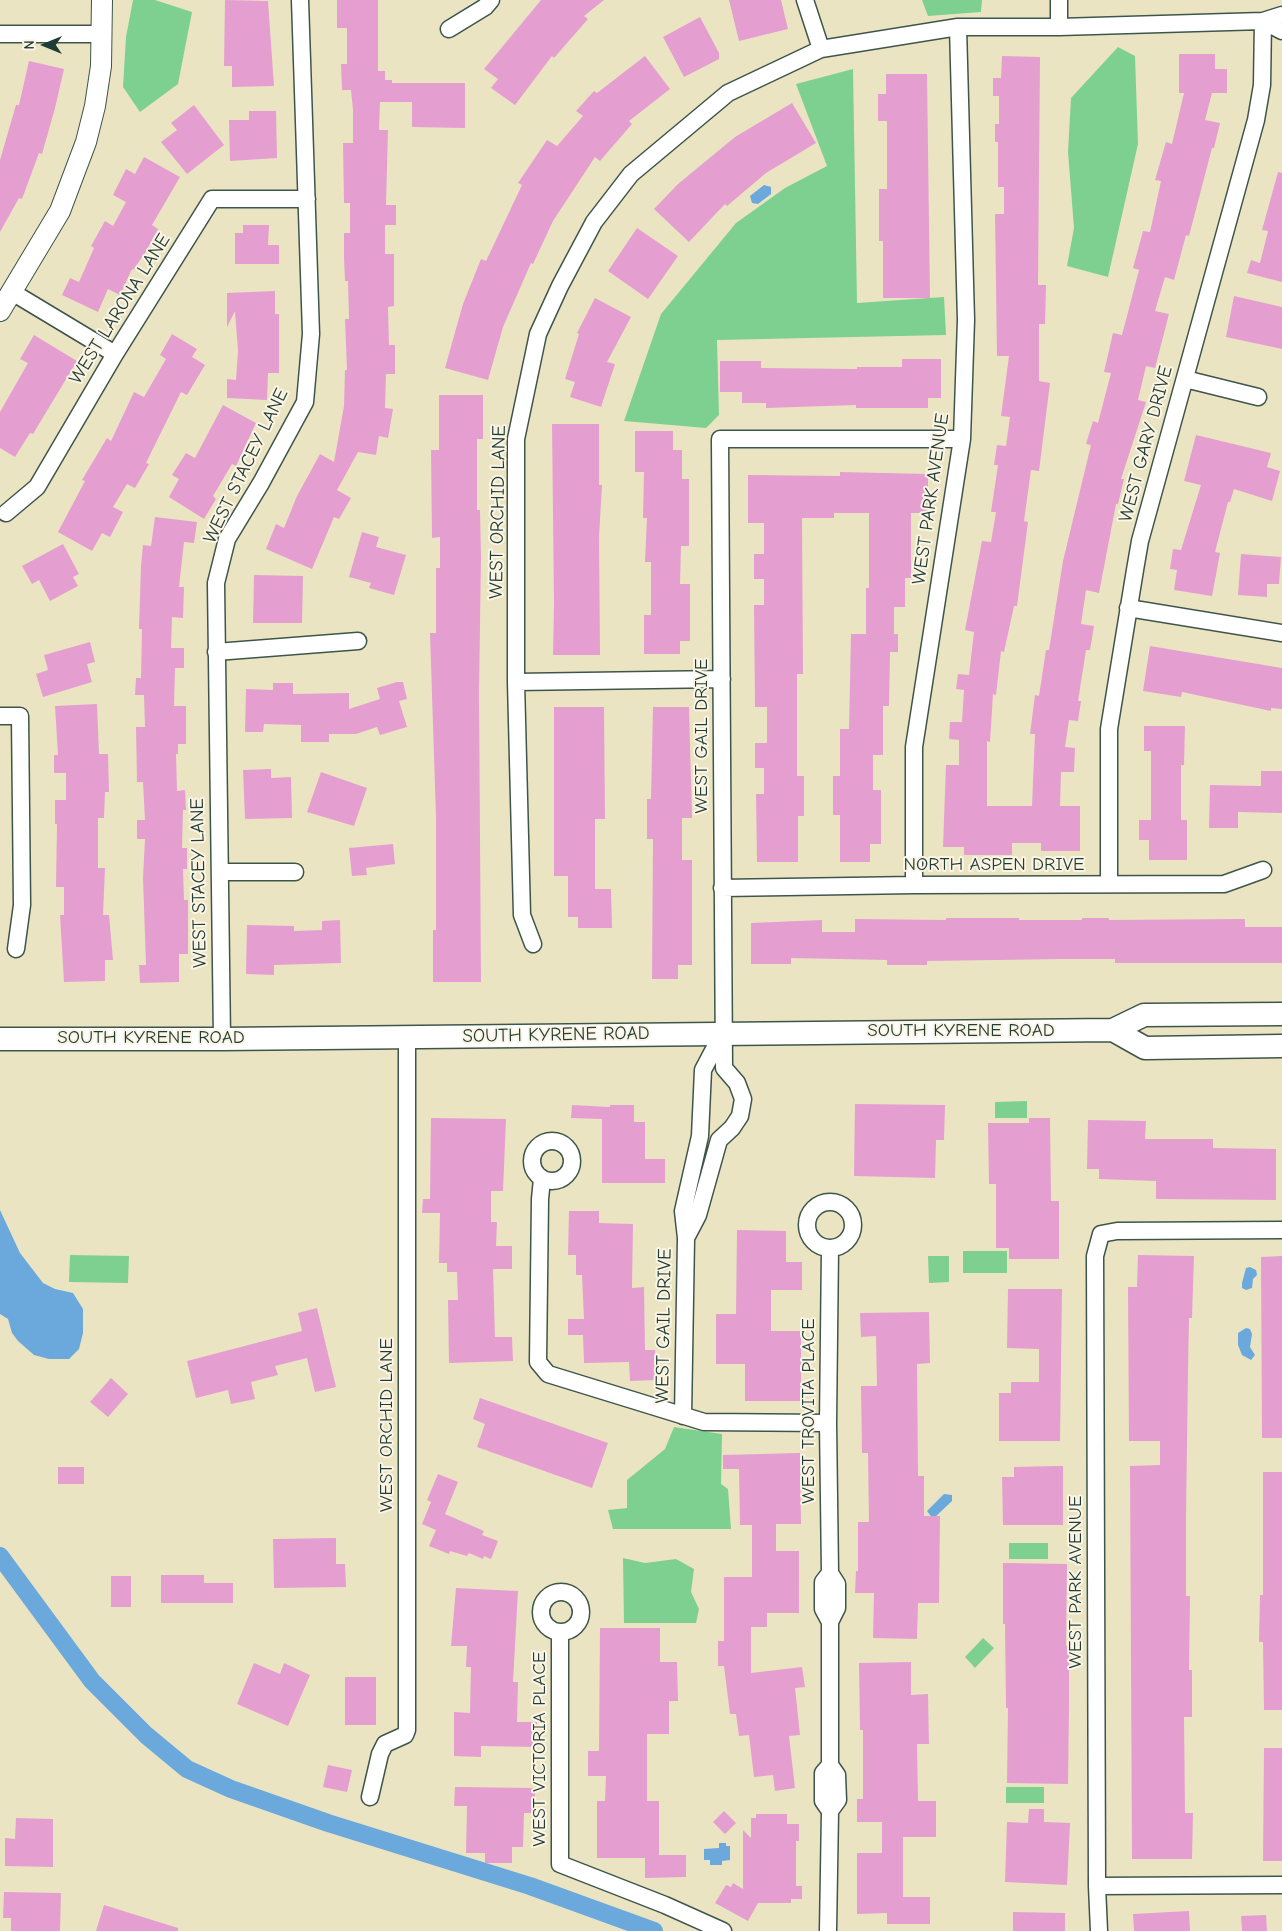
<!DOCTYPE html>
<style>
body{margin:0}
#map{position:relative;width:1282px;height:1931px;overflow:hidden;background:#ebe4c3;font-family:"Comic Neue",sans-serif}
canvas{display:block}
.north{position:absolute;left:20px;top:20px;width:50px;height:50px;-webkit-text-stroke:4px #fcf5e5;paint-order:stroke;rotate:270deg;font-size:14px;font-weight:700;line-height:20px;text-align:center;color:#1f3d34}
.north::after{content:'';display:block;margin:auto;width:18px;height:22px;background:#1f3d34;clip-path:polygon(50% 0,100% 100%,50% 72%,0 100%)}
</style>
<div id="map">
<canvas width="1282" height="1931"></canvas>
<div class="north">N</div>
</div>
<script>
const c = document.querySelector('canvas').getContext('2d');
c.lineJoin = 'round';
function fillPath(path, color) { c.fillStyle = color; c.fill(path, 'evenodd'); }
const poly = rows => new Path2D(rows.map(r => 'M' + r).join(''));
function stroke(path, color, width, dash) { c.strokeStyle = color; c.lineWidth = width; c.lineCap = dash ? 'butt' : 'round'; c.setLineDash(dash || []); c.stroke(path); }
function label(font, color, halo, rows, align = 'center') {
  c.font = font + ' "Comic Neue",sans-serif'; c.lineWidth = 4; c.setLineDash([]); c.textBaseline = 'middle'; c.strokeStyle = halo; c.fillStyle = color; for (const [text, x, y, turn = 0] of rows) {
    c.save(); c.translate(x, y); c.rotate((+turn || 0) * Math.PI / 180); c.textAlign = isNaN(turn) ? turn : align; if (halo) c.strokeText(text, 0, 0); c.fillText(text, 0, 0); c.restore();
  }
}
const green = poly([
 [133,0,155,0,192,12,178,84,140,112,123,87,126,37],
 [922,0,982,0,981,12,928,16],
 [1118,47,1135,56,1138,144,1108,277,1067,266,1074,228,1068,152,1071,98],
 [853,69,857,303,944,297,946,335,717,340,719,415,706,428,624,421,661,314,736,223,785,188,827,166,796,84],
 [1027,1101,1027,1118,995,1118,995,1102],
 [963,1251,1007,1251,1007,1273,963,1273],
 [70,1255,129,1256,128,1283,69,1282],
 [928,1256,949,1256,949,1282,929,1283],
 [674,1427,722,1434,721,1484,728,1489,731,1529,613,1529,608,1510,627,1508,627,1480,665,1449],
 [1009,1543,1048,1543,1048,1559,1009,1559],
 [623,1558,645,1563,676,1559,694,1569,691,1592,699,1609,696,1623,624,1623],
 [983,1638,994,1648,975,1668,965,1657],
 [1006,1787,1044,1787,1044,1803,1006,1803]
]);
const water = poly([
 [764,185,771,187,771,194,758,204,752,203,750,196],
 [0,1210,20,1253,43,1283,55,1289,73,1293,83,1309,83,1333,79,1349,69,1359,49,1359,34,1355,18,1341,12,1333,8,1319,0,1314],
 [1250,1267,1256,1270,1257,1275,1253,1279,1252,1288,1246,1290,1242,1288,1242,1283,1246,1268],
 [1246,1328,1250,1329,1252,1334,1250,1347,1255,1355,1251,1360,1242,1355,1238,1345,1238,1333],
 [944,1494,952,1495,952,1501,933,1519,927,1511],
 [719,1843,726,1843,726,1846,730,1846,730,1860,722,1861,722,1865,710,1865,710,1860,704,1860,704,1849,719,1848]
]);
const canal = poly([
 [0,1556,92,1681,146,1735,187,1769,231,1789,328,1823,530,1886,654,1931]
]);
const building = poly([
 [225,0,268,1,274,86,232,87,232,66,224,66],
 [337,0,378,0,378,71,385,71,385,80,392,80,392,83,465,83,465,128,412,127,412,102,380,102,379,130,388,130,386,205,396,205,396,225,385,225,385,254,394,254,394,306,388,307,389,345,395,345,395,374,386,374,385,408,393,409,388,438,379,436,376,455,358,452,337,490,351,498,339,519,334,517,312,569,266,549,276,524,284,528,297,496,320,454,334,462,344,406,345,370,347,370,345,319,349,319,348,281,345,281,344,258,344,233,350,233,350,203,344,203,343,143,353,143,353,110,351,90,342,90,341,64,347,64,347,28,337,28],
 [541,0,604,0,584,16,588,19,554,58,552,56,515,105,491,88,498,79,484,69],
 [729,0,781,0,788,29,739,41],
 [700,17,719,53,719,59,684,77,663,37],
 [1179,54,1215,54,1215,69,1227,69,1227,93,1212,93,1205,120,1220,123,1214,148,1212,148,1189,236,1186,235,1174,280,1165,277,1155,311,1169,314,1155,368,1146,366,1138,400,1146,402,1121,479,1124,479,1118,504,1116,504,1099,593,1086,590,1081,624,1094,626,1090,650,1086,650,1078,701,1081,701,1078,721,1069,720,1065,747,1075,748,1074,772,1061,772,1060,806,1080,806,1080,851,1041,851,1041,843,1012,843,1012,855,964,855,964,847,943,847,946,765,959,765,959,740,949,739,950,722,962,722,964,690,956,689,958,674,969,675,974,632,965,630,982,541,991,542,996,512,991,512,998,465,994,465,997,445,1006,446,1010,417,1001,416,1009,356,997,356,995,214,1004,214,1004,187,998,187,998,142,995,142,995,124,999,124,999,96,993,96,993,78,1001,78,1002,56,1040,57,1038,285,1046,285,1045,324,1039,324,1039,381,1050,383,1039,471,1031,470,1024,521,1028,522,1017,606,1014,606,1004,652,1001,651,996,695,993,694,990,742,987,741,987,806,1032,806,1035,734,1030,734,1035,695,1039,696,1046,650,1049,650,1063,561,1091,445,1086,444,1093,421,1098,423,1111,373,1104,372,1113,333,1122,335,1139,270,1133,268,1143,231,1150,232,1161,181,1155,180,1166,142,1172,144,1184,93,1179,93],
 [645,56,670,89,629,121,632,124,600,161,595,157,553,221,533,264,531,263,503,327,488,380,445,368,463,304,481,259,486,261,522,185,518,183,547,140,557,146,583,116,576,111,594,91,597,93],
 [29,61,64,69,55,108,42,154,39,153,22,199,19,198,0,232,0,160,16,105,19,105],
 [886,74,927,74,930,298,883,298,883,241,879,241,879,189,887,189,887,121,878,121,878,94,886,94],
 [792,103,816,143,766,173,727,206,725,204,689,242,654,209,678,184,735,137],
 [194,105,224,145,187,174,161,142,177,130,171,123],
 [249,111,276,111,277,158,230,161,229,120,249,120],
 [144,157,180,177,152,225,158,229,145,253,133,270,132,269,120,295,108,289,98,312,62,295,70,278,79,282,94,248,91,246,105,221,113,226,126,202,113,195,126,169,135,174],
 [1278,172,1282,173,1282,282,1247,273,1251,260,1260,263,1268,231,1262,230],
 [243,225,269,225,268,245,279,245,279,264,235,264,235,233,243,233],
 [637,228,678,256,648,299,608,271],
 [275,291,275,314,279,314,279,373,268,373,267,400,227,398,227,379,236,380,238,351,235,311,227,327,227,293],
 [1234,296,1282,307,1282,349,1226,337],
 [595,298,631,317,607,362,615,364,601,407,570,397,575,382,565,379,579,334,577,333],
 [172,334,197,349,192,357,205,365,187,395,181,392,146,463,149,464,135,488,127,484,113,507,123,512,110,537,102,533,92,551,58,532,85,481,82,480,107,438,111,441,134,392,144,397,166,359,160,355],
 [34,335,77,361,33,434,30,433,15,457,0,448,0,412,28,363,20,359],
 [902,359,941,359,941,398,928,398,928,408,856,408,856,405,766,408,766,403,742,403,742,392,720,392,720,361,761,361,761,368,857,369,857,367,902,367],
 [439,395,483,395,483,439,477,439,477,510,480,510,481,557,479,693,481,982,433,982,433,930,436,930,436,817,430,633,436,633,436,568,440,568,440,537,432,538,431,450,439,450],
 [223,405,256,423,236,466,232,464,213,496,216,499,204,519,169,497,179,479,172,475,186,453,195,458],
 [552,424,599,424,599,485,602,485,599,537,600,655,553,655,554,604],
 [635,431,673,431,673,450,682,450,682,479,689,479,689,546,681,546,680,584,690,584,690,641,680,641,680,654,644,654,644,615,651,615,651,562,645,562,647,518,643,518,644,472,635,472],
 [1196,435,1271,453,1267,467,1280,471,1272,501,1234,489,1230,502,1228,502,1215,552,1220,553,1212,596,1174,590,1177,570,1170,569,1173,549,1181,550,1201,485,1184,481],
 [840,472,928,474,928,513,911,513,911,578,905,578,905,607,894,607,894,634,898,634,898,652,890,652,889,706,883,706,883,755,873,755,873,790,881,790,881,844,870,844,870,862,840,862,840,815,833,815,833,776,840,776,840,729,849,729,851,634,866,634,866,588,869,588,869,513,834,513,834,518,802,518,803,674,797,674,797,776,804,776,804,816,798,816,798,862,757,862,756,794,764,794,764,768,755,768,755,743,767,743,767,707,755,707,754,605,764,605,764,579,754,579,754,554,764,554,764,523,748,523,748,475,840,476],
 [155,517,197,522,194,543,184,542,179,587,184,587,183,618,172,617,171,648,184,648,184,668,175,668,174,706,186,706,186,744,178,744,178,754,176,754,177,791,185,790,186,810,183,810,182,848,187,848,187,869,183,869,184,900,188,900,188,954,179,954,179,982,140,983,139,965,146,965,143,878,145,839,137,839,137,820,145,820,143,782,137,782,136,727,145,727,144,695,135,695,136,678,141,678,142,629,139,629,141,566,143,545,151,546],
 [362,532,379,537,376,547,406,555,394,595,369,588,371,583,349,577],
 [63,544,79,574,73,577,78,586,50,601,39,580,32,584,22,566],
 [1241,554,1281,557,1279,584,1267,584,1267,597,1238,595],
 [254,575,303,576,302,623,253,623],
 [90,642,95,662,87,664,92,682,43,697,36,674,48,670,44,655],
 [1150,646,1282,668,1282,709,1271,708,1271,711,1182,692,1181,697,1143,691],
 [397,682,403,682,407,699,399,701,407,727,380,735,377,727,356,734,329,734,329,742,301,742,301,725,264,724,263,732,245,732,246,689,273,690,273,683,293,683,293,694,349,693,349,709,380,699,377,688],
 [97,704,99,754,108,754,109,792,105,792,104,818,98,818,98,868,105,868,103,915,109,915,113,960,105,960,105,981,64,982,60,915,64,915,64,887,56,887,57,824,55,824,55,800,66,800,66,773,54,773,54,755,58,755,55,706],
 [554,707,604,707,605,819,595,819,595,889,611,889,612,928,578,928,578,917,568,917,568,876,554,876],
 [653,707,689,707,692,818,682,818,682,860,692,860,692,965,678,965,678,979,652,979,653,839,647,839,647,799,651,799],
 [1144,726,1185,726,1184,765,1181,765,1181,820,1187,820,1187,860,1149,860,1149,840,1139,840,1139,820,1151,820,1151,751,1144,751],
 [271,769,271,778,291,777,292,818,245,819,243,770],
 [1261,771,1282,771,1282,813,1238,812,1238,828,1209,828,1210,785,1261,786],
 [321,772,367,788,354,826,307,812],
 [393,844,395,864,366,868,367,875,352,876,349,848],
 [946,918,1019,918,1019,920,1082,920,1082,918,1109,918,1109,920,1245,919,1245,927,1282,927,1282,963,1115,963,1115,959,1064,959,927,961,927,965,887,965,887,960,791,958,791,964,751,964,751,923,822,920,822,932,855,932,855,919,946,920],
 [340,920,341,963,274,965,274,975,246,974,247,925,294,926,294,931,322,930,322,921],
 [855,1104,945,1105,944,1140,936,1140,935,1178,854,1176],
 [572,1105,610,1107,610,1105,634,1105,634,1122,645,1122,645,1159,665,1159,665,1183,602,1183,602,1119,571,1118],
 [431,1118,506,1119,503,1191,491,1191,491,1222,497,1222,496,1246,512,1246,512,1269,493,1269,495,1337,512,1337,513,1361,449,1363,448,1300,458,1300,457,1272,447,1272,447,1263,439,1263,440,1213,422,1213,423,1199,430,1199],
 [1029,1118,1050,1118,1051,1201,1059,1201,1059,1259,1009,1259,1009,1248,996,1248,996,1184,989,1184,988,1123,1029,1123],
 [1088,1120,1146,1121,1145,1139,1213,1139,1213,1148,1276,1149,1276,1200,1156,1199,1156,1181,1099,1179,1099,1169,1087,1169],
 [569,1211,599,1211,599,1223,633,1224,632,1288,644,1287,645,1350,655,1350,656,1380,630,1381,629,1362,584,1363,583,1335,568,1335,568,1319,584,1319,582,1275,576,1275,576,1255,568,1255],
 [737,1230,786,1231,786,1262,802,1262,802,1290,771,1290,771,1331,801,1331,801,1401,745,1401,745,1364,716,1364,716,1314,736,1314],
 [1138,1255,1194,1256,1192,1318,1189,1318,1188,1370,1186,1517,1186,1596,1190,1596,1189,1670,1192,1670,1192,1717,1184,1717,1185,1813,1193,1813,1192,1859,1132,1859,1130,1466,1160,1465,1160,1441,1129,1441,1128,1287,1137,1287],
 [1282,1256,1282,1438,1262,1438,1261,1257],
 [1008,1289,1062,1289,1060,1441,999,1441,999,1393,1011,1393,1011,1382,1039,1382,1039,1349,1007,1348],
 [317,1308,336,1387,315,1392,307,1358,275,1366,278,1375,251,1382,255,1399,231,1404,228,1390,196,1398,187,1361,302,1331,298,1313],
 [929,1312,930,1363,917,1364,918,1476,924,1476,924,1516,940,1516,939,1603,918,1603,917,1639,873,1638,874,1593,855,1593,856,1571,858,1571,858,1522,869,1522,868,1453,862,1453,861,1386,877,1386,876,1336,861,1337,860,1313],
 [111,1378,128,1394,108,1417,90,1402],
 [480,1398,608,1443,592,1488,477,1447,485,1424,473,1419],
 [800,1453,801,1524,776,1524,776,1551,799,1551,799,1613,767,1613,767,1627,751,1627,751,1673,802,1667,805,1687,795,1688,800,1735,789,1736,795,1788,775,1791,773,1775,754,1777,749,1735,739,1736,736,1714,730,1714,724,1666,718,1666,718,1641,724,1641,724,1577,752,1577,752,1525,740,1525,739,1469,723,1469,723,1455],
 [1055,1466,1063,1466,1063,1525,1003,1525,1002,1477,1014,1477,1014,1467],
 [58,1467,84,1467,84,1484,58,1484],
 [1263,1472,1282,1472,1282,1710,1264,1710,1263,1642,1259,1642,1260,1595,1263,1595],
 [438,1474,458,1482,445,1514,484,1531,482,1535,498,1541,491,1559,484,1556,483,1559,469,1553,467,1556,450,1551,449,1554,429,1546,436,1530,422,1524,431,1502,427,1500],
 [336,1538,336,1564,345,1564,346,1587,274,1588,273,1539],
 [1003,1563,1067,1564,1066,1646,1069,1646,1069,1707,1068,1784,1007,1783,1008,1708,1006,1708,1005,1624,1003,1624],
 [161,1575,204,1575,204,1583,233,1583,233,1603,161,1603],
 [111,1576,131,1576,131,1607,111,1607],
 [456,1588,518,1591,513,1682,518,1682,517,1722,537,1722,536,1747,481,1746,481,1757,454,1756,454,1712,470,1713,471,1667,466,1667,467,1646,451,1646],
 [600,1628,660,1628,660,1662,677,1662,678,1701,669,1701,669,1734,647,1734,647,1801,659,1801,659,1855,686,1855,686,1877,645,1878,645,1858,597,1858,597,1801,605,1801,606,1776,588,1776,588,1751,599,1751],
 [911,1662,911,1695,928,1694,929,1744,917,1744,918,1801,936,1801,936,1837,903,1837,903,1897,930,1897,930,1924,887,1924,887,1913,857,1914,857,1853,882,1853,882,1822,857,1822,857,1799,863,1799,863,1730,860,1730,859,1663],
 [254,1663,280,1674,284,1663,310,1675,288,1726,237,1704],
 [345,1677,376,1677,376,1725,345,1725],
 [1264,1748,1282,1748,1282,1861,1263,1861],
 [328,1765,352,1770,347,1792,323,1787],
 [455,1787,535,1788,535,1813,524,1813,523,1847,512,1847,512,1863,485,1863,485,1853,466,1853,467,1806,454,1806],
 [1029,1809,1044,1809,1044,1822,1070,1823,1067,1885,1005,1882,1007,1822,1028,1823],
 [724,1811,736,1823,725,1834,713,1822],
 [756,1814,787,1814,787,1824,799,1824,799,1841,796,1841,796,1886,802,1886,802,1899,791,1899,791,1903,758,1903,748,1921,715,1903,726,1885,731,1887,733,1883,743,1889,743,1830,751,1838,751,1818,756,1818],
 [16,1818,53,1819,53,1867,5,1866,5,1838,15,1839],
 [4,1892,61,1893,60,1931,11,1931,11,1918,3,1918],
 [104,1905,178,1928,178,1931,96,1931],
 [1189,1911,1190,1931,1134,1931,1133,1914],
 [1013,1912,1065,1913,1065,1931,1013,1931],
 [1266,1915,1267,1931,1242,1931,1241,1916]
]);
const minor = poly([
 [805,0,821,49],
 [1059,0,1059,27],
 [1263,21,1282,31],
 [449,29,485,7,491,0],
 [0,34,102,34],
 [12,292,115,354],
 [1185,379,1258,397],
 [6,513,37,487,115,354,212,199,307,199],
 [1128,608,1282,633],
 [216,652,358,641],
 [516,682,722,679],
 [0,716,20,716,22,905,16,949],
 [220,872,295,872],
 [1109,884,1109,729,1135,570,1140,541,1256,120,1262,85,1263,21],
 [914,885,914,747,962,439,966,320,958,27],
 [722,888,914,885,1224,884,1263,870],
 [533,944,522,915,516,682,516,439,538,334,560,286,594,222,631,174,728,93,821,49,958,27,1059,27,1263,21,1282,15],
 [222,1039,216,583,227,539,261,483,305,402,311,334,300,0],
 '532 1161a20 20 0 1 1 40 0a20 20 0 1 1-40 0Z',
 [542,1179,540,1199,538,1362,548,1374,704,1422,828,1423],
 '807 1225a23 23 0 1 1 46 0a23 23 0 1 1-46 0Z',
 [686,1238,698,1215,719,1140,732,1128,740,1116,743,1099,737,1083,724,1068,720,439,962,439],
 [683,1416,686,1238,683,1211,700,1136,703,1070,722,1034],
 [830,1573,823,1582,823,1609,830,1622],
 '541 1612a20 20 0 1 1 40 0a20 20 0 1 1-40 0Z',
 [560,1633,560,1864,665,1905,723,1931],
 [830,1765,823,1773,823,1801,830,1811],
 [370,1797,380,1754,385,1744,405,1735,407,1730,407,1036],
 [1097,1886,1282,1885],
 [828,1931,830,1811,838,1800,837,1775,830,1765,830,1622,837,1608,837,1584,830,1573,828,1423,830,1248],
 [1099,1931,1097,1886,1095,1256,1101,1234,1117,1231,1282,1230]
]);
const tertiary = poly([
 [0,311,60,211,86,142,95,106,101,66,102,0]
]);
const secondary = poly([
 [1113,1030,1145,1048,1282,1046],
 [0,1039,222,1039,1113,1030,1144,1015,1282,1014]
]);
const streetNames = [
 ["WEST LARONA LANE",120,309,-58],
 ["WEST GARY DRIVE",1146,444,-75],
 ["WEST STACEY LANE",246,466,-64],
 ["WEST PARK AVENUE",931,499,-82],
 ["WEST ORCHID LANE",498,512,-89],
 ["WEST GAIL DRIVE",702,736,-90],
 ["NORTH ASPEN DRIVE",994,865],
 ["WEST STACEY LANE",199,883,-91],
 ["SOUTH KYRENE ROAD",961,1031],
 ["SOUTH KYRENE ROAD",556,1035,-1],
 ["SOUTH KYRENE ROAD",151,1038],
 ["WEST GAIL DRIVE",664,1326,-89],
 ["WEST TROVITA PLACE",809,1411,-90],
 ["WEST ORCHID LANE",387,1425,-90],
 ["WEST PARK AVENUE",1076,1582,-90],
 ["WEST VICTORIA PLACE",540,1749,-90]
];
fillPath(green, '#7ed091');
fillPath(water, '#6ba9dd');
stroke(canal, '#6ba9dd', 18);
fillPath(building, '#e49fd0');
stroke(minor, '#3e5649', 19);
stroke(tertiary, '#3e5649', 22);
stroke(secondary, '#3e5649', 25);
stroke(minor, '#fff', 16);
stroke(tertiary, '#fff', 20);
stroke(secondary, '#fff', 22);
label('19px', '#1f3d34', '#fcf5e5', streetNames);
</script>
